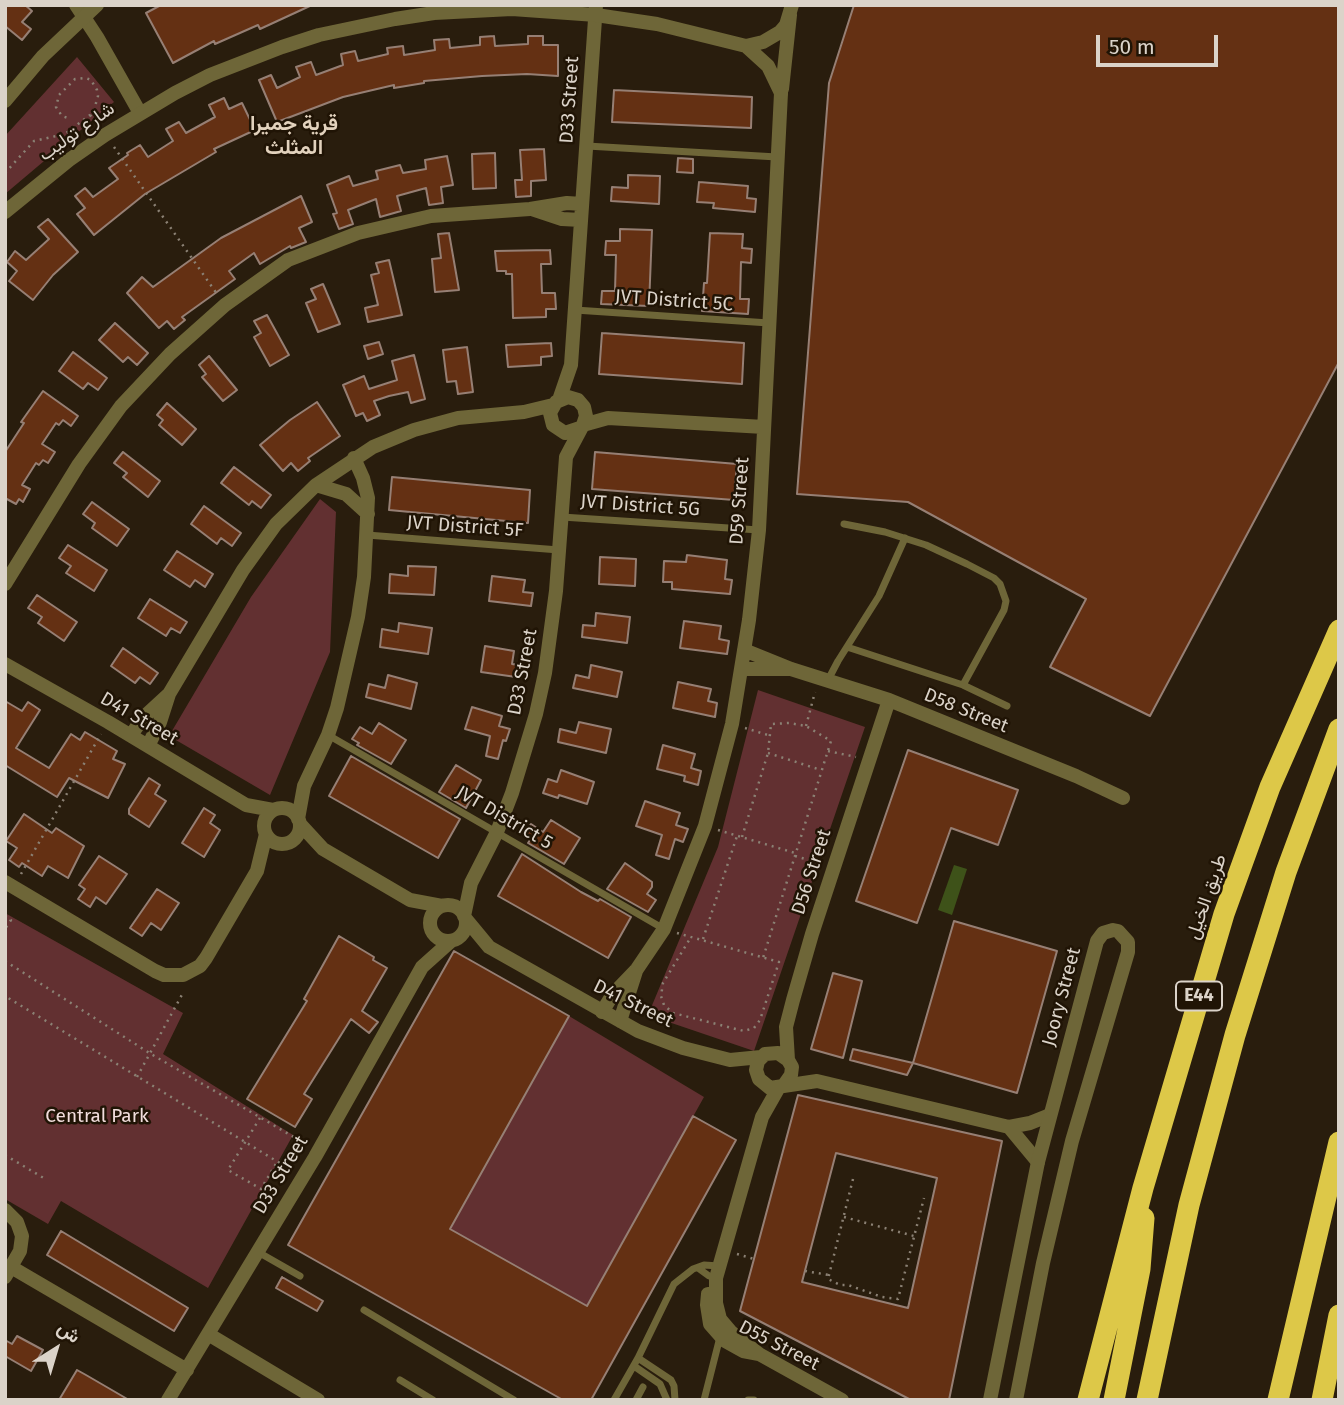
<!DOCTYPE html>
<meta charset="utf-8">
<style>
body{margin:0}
#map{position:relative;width:1344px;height:1405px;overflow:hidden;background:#291d0d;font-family:"Fira Sans",Vazirmatn,sans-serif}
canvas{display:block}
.frame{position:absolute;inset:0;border:7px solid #dbd3c9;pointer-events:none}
.north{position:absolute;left:21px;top:1314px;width:70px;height:70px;-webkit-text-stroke:5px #201405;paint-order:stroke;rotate:37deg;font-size:19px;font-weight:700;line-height:28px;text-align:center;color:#dbd3c9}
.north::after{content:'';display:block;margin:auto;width:24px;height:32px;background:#dbd3c9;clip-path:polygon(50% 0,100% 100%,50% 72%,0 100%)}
.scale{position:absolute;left:1096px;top:35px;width:122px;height:32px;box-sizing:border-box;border:4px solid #dbd3c9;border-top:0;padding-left:9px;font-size:21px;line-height:24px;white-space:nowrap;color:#dbd3c9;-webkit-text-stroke:5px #201405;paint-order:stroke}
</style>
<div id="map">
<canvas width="1344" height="1405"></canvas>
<div class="frame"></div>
<div class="north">ش</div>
<div class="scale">50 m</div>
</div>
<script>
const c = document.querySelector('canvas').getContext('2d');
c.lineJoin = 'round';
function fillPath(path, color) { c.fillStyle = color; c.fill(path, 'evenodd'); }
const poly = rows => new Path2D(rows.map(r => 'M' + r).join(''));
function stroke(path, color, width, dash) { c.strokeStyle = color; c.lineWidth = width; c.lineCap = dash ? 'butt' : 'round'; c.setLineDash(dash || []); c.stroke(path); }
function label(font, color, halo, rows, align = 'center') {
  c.font = font + ' "Fira Sans",Vazirmatn,sans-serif'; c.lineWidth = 5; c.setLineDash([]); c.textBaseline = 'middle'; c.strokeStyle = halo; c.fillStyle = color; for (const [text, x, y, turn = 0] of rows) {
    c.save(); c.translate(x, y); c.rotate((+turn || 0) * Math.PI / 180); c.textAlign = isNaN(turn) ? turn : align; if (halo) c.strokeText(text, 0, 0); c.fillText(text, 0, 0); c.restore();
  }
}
const green = poly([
 [77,57,114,102,5,194,5,136],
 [320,499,336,512,330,652,270,795,169,736,251,597],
 [758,690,865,727,754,1051,648,1015,718,847],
 [5,913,183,1013,163,1054,293,1135,208,1288,61,1201,48,1224,5,1199],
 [569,1016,704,1097,587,1306,450,1229]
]);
const water = poly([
 [954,865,967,869,952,915,938,910]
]);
const building = poly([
 [5,5,25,5,32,11,22,22,31,29,22,40,5,26,5,5],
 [161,5,312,5,260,29,258,25,215,44,214,41,173,63,146,13,161,5],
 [854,5,1339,5,1339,362,1150,716,1050,667,1086,599,908,502,797,494,829,83,854,5],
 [494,36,495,46,528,44,528,36,543,36,543,45,558,45,558,76,527,74,482,76,424,81,424,83,394,88,394,85,343,97,277,122,259,80,271,75,277,88,300,77,296,67,311,62,316,75,343,65,341,54,355,51,358,61,388,54,387,48,403,46,404,55,435,50,434,40,449,39,450,48,480,45,480,37,494,36],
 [614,90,752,97,751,128,612,122,614,90],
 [224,98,229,109,242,103,255,130,214,149,216,152,145,194,94,235,77,214,85,208,75,196,85,188,93,197,118,179,109,168,128,155,127,153,140,145,148,157,173,141,166,129,179,122,186,133,215,117,209,105,224,98],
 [544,149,546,180,531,181,531,196,516,197,515,180,522,180,520,150,544,149],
 [495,153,496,188,473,189,472,154,495,153],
 [447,156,453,185,441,187,443,203,429,205,426,188,397,196,401,211,380,217,376,199,348,210,353,224,339,229,333,214,337,213,327,185,349,176,353,186,378,179,376,171,400,165,403,173,426,169,425,160,447,156],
 [678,158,693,159,693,173,677,172,678,158],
 [628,175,660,176,659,204,611,201,612,187,628,188,628,175],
 [699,182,748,186,747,198,756,199,755,212,713,208,714,203,697,202,699,182],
 [301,196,312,222,299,228,306,242,291,248,290,246,260,264,254,253,229,271,235,279,182,317,185,320,174,329,167,321,159,328,127,293,142,277,153,287,221,238,301,196],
 [48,219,78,252,53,275,33,300,9,281,17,271,7,262,15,251,26,260,49,239,38,227,48,219],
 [620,229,652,230,649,306,601,304,602,291,615,291,616,255,605,255,606,241,620,241,620,229],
 [449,233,459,290,435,292,432,259,441,258,438,234,449,233],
 [710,233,743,234,742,248,752,249,751,263,741,262,740,299,749,299,748,314,702,311,704,283,707,283,710,233],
 [550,250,551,264,541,264,542,293,555,293,556,309,546,309,546,317,513,318,512,274,506,274,506,271,497,271,495,251,550,250],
 [389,260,402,315,368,322,365,308,378,305,371,275,379,273,376,263,389,260],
 [323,284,340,324,318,332,306,303,316,299,311,289,323,284],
 [267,315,289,355,270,366,254,337,261,333,254,321,267,315],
 [115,323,148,353,137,365,128,357,123,362,99,340,115,323],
 [602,333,744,343,742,384,599,374,602,333],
 [379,342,383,354,368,359,364,346,379,342],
 [551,343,552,356,541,357,541,365,508,367,506,345,551,343],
 [467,347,473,392,458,394,456,381,447,382,443,350,467,347],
 [73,352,107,378,98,390,88,383,83,389,59,371,73,352],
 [414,355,425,399,411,403,408,392,389,396,374,401,380,415,367,421,363,413,356,416,343,385,364,376,369,389,397,380,392,361,414,355],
 [209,356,237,390,223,401,202,377,206,374,199,365,209,356],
 [43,391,78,416,71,426,63,420,59,425,56,423,42,444,55,452,48,463,43,460,39,465,36,463,22,485,30,489,23,502,19,499,16,504,5,498,5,452,24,423,21,422,43,391],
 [317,402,340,436,308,458,310,461,298,471,291,463,283,471,260,445,290,420,317,402],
 [167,403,196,429,182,445,159,425,163,420,157,415,167,403],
 [123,452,160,481,148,497,123,477,127,473,114,463,123,452],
 [595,452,737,464,734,500,592,489,595,452],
 [234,467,271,495,261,508,252,501,249,505,221,483,234,467],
 [392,477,530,490,528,523,389,510,392,477],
 [92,502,129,529,117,546,92,528,95,523,83,514,92,502],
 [204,506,241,533,232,546,221,538,217,544,191,524,204,506],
 [68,545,107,570,94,591,66,573,71,566,59,558,68,545],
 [177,551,213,574,205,587,195,580,190,587,164,570,177,551],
 [687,555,727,560,725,579,732,580,730,594,672,589,672,582,663,582,664,561,686,562,687,555],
 [600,557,636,559,635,586,599,584,600,557],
 [408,566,436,567,434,595,389,593,390,574,408,576,408,566],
 [492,576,525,580,523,592,533,593,531,606,489,601,492,576],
 [37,595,77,622,64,641,38,623,42,617,28,608,37,595],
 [150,599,187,622,180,633,171,628,166,636,138,618,150,599],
 [596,613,630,617,627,643,582,637,583,625,595,626,596,613],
 [684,621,721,626,719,639,729,641,727,654,680,648,684,621],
 [399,623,432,628,428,654,380,647,382,629,398,632,399,623],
 [485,646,514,651,512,664,525,666,523,678,481,672,485,646],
 [123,648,158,673,150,684,140,677,135,683,111,666,123,648],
 [591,665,622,672,617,697,573,688,576,675,589,678,591,665],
 [388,675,417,683,411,709,366,697,369,684,385,688,388,675],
 [678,682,711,689,708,701,717,703,715,717,673,708,678,682],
 [5,701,22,711,28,702,40,710,16,748,49,768,71,734,80,740,85,732,117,751,113,759,125,764,108,798,69,778,57,797,5,765,5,701],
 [472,707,502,716,499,726,510,729,506,741,503,740,498,759,486,756,490,736,465,729,472,707],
 [579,722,611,729,606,753,558,742,560,729,576,733,579,722],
 [379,723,406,740,391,764,357,745,359,743,352,739,360,727,372,734,379,723],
 [663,745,695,754,691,768,701,771,698,785,684,781,685,776,657,769,663,745],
 [908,750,1018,790,998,845,951,828,917,923,856,901,908,750],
 [351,756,460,819,438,858,329,796,351,756],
 [456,765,481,780,466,808,439,792,456,765],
 [561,770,594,782,587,804,559,795,558,798,543,793,548,779,557,782,561,770],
 [149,778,160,785,155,794,166,801,149,827,129,814,129,809,149,778],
 [645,801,680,813,676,825,688,829,683,842,675,839,669,859,656,855,662,835,636,826,645,801],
 [204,808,215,815,210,823,220,830,204,857,182,843,204,808],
 [24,814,52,833,56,828,84,846,68,878,48,866,42,876,22,863,19,867,9,860,17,848,6,841,24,814],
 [551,820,580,838,564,864,528,843,530,840,524,836,531,824,543,832,551,820],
 [522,854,581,892,598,901,600,899,631,917,608,958,498,896,522,854],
 [99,856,127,874,106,904,96,897,90,907,78,899,85,889,79,885,99,856],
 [625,863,652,882,652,887,647,894,656,900,648,912,607,889,625,863],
 [157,889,179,903,161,930,151,923,142,936,130,928,157,889],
 [954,921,1057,951,1017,1093,913,1063,954,921],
 [339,936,374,957,373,960,387,968,362,1011,378,1022,369,1033,351,1019,304,1094,312,1099,295,1127,247,1099,307,1001,304,999,339,936],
 [454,951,569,1016,450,1229,587,1306,693,1116,736,1140,591,1400,563,1400,288,1245,454,951],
 [833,973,862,981,843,1058,811,1049,833,973],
 [853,1049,913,1063,907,1075,850,1060,853,1049],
 [798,1095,1002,1141,949,1400,911,1400,740,1311,798,1095],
 [836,1153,937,1178,908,1308,802,1282,836,1153],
 [61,1231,188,1308,174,1331,47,1255,61,1231],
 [282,1277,323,1301,317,1311,276,1288,282,1277],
 [17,1336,43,1350,31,1371,5,1356,5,1340,12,1344,17,1336],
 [77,1370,86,1375,129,1400,59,1400,77,1370]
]);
const path = poly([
 [90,115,96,122],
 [114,147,217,294],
 [5,173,34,141,65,134,90,115,94,110,98,96,97,90,91,80,86,78,75,79,59,95,56,107,62,116,68,118],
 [806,726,815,692],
 [745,728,771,736],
 [828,751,856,757],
 [768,753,821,770],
 [718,830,795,853],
 [742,837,768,753,771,724,789,723,806,726,831,741,763,958],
 [795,856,819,863],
 [21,874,101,734],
 [5,916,11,920,5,929],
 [677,933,779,962,760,1020,754,1028,744,1031,673,1013,664,1005,661,996,663,983,691,937],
 [703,939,737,836],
 [5,961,151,1054,299,1140,283,1165,5,996],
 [137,1077,184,991],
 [260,1118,228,1170,261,1189,277,1162],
 [5,1155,47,1180],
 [853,1179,828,1279,840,1285,848,1285,882,1297,898,1299,924,1198],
 [844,1217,914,1236],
 [737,1254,754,1259],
 [805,1271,829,1275]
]);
const service = poly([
 [587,146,777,157],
 [575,310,769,323],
 [562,517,759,530],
 [844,524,885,532,926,545,967,564,994,578,1000,584,1006,601,1004,610,963,685],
 [367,535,559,550],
 [847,647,963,685,1007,706],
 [828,680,838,661,879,596,905,538],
 [328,735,664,929],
 [258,1252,300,1276],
 [698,1268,709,1276,716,1278],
 [364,1310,514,1400],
 [638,1358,671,1380,674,1386,675,1400],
 [634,1366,660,1384,667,1400],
 [400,1380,433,1400],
 [614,1400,638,1358,674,1284,693,1269,704,1265,719,1266],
 [636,1400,643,1387],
 [704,1400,720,1337],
 [748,1400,754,1400]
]);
const minor = poly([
 [76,5,97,37,140,113],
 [532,209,562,219,581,220],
 [559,400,571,365,596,5],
 [583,425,608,418,764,427],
 [316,485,346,494,368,514],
 [5,584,79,464,121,406,170,354,225,305,288,260,358,233,431,216,530,209,567,203,582,204],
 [744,650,791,669,889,700,1076,776,1123,798],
 [5,664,108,722,246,805,273,810],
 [741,669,789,669],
 [131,735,143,718,168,695],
 [148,746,160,722,169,694,243,570,276,524,316,485,373,447,414,430,458,418,524,412,553,405],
 '264 826a18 18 0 1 1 36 0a18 18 0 1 1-36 0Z',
 [298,819,304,786,328,735,337,708,358,617,364,577,368,498,363,478,354,458],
 [300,824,323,849,410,900,442,906],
 [5,882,155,971,164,975,183,975,200,966,206,958,257,871,266,834],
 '430 923a18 18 0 1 1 36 0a18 18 0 1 1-36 0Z',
 [464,916,471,883,497,832,512,793,536,714,545,673,556,591,566,457,583,425,586,416,584,407,578,400,568,397,556,402,550,413,553,425,565,433,580,428],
 [465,918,489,947,638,1031,683,1048,730,1060,761,1057],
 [602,1012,613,994,637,969,664,929,705,826,732,724,749,620,759,530,781,93],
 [620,1021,636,971],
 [788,1060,786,1027,793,1000,812,934,889,700],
 [784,1085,791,1075,792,1067,788,1060,778,1053,765,1054,758,1061,756,1070,759,1079,770,1088,817,1081,1009,1127,1030,1123,1050,1115],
 [1009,1127,1038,1162],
 [5,1210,17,1222,22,1236,20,1251,5,1277],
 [11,1267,187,1370],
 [708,1294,707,1305,710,1324,725,1341,743,1351,759,1354,842,1400],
 [208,1334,318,1400],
 [759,1354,731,1332,720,1319,716,1303,716,1278,762,1117,779,1087],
 [168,1400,315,1157,422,967,451,941]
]);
const tertiary = poly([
 [746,46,763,42,780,32,786,25,792,5],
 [782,89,790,15],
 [5,101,43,56,97,5],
 [5,212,69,160,105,135,175,93,210,75,282,47,319,35,395,19,434,13,512,9,596,15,657,24,746,46,768,66,781,93],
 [990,1400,1038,1162,1097,941,1103,933,1113,930,1118,931,1128,942,1128,952,1072,1141,1043,1263,1016,1400]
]);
const motorway = poly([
 [1088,1400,1143,1188,1224,914,1270,787,1339,630],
 [1114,1400,1140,1269,1144,1218],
 [1147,1400,1189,1205,1235,1035,1286,872,1339,729],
 [1278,1400,1339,1142],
 [1322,1400,1339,1315]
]);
const shields = [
 [1199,996,46]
];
const shieldNames = [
 ["E44",1199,996]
];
const streetNames = [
 ["D33 Street",570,100,-86],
 ["شارع توليب",77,132,-35],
 ["JVT District 5C",674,301,4],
 ["D59 Street",740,501,-86],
 ["JVT District 5G",640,506,4],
 ["JVT District 5F",465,527,4],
 ["D33 Street",523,672,-79],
 ["D58 Street",966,711,22],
 ["D41 Street",139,719,30],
 ["JVT District 5",504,818,30],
 ["D56 Street",812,872,-72],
 ["طريق الخيل",1207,897,-71],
 ["Joory Street",1062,997,-75],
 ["D41 Street",633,1004,26],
 ["D33 Street",281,1175,-59],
 ["D55 Street",779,1346,27]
];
const parkNames = [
 ["Central Park",97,1117]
];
const neighbourhoodNames = [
 ["قرية جميرا",294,124],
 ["المثلث",294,148]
];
fillPath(green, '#623031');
fillPath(water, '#3e5219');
fillPath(building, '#643013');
stroke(building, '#967f74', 2);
stroke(path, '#8b8174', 2.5, [2, 5]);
stroke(service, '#6e6638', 7);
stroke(minor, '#6e6638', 14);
stroke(tertiary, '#6e6638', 14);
stroke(motorway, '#ddc848', 21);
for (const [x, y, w] of shields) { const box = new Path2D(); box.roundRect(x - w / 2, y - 14.5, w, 29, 5); c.fillStyle = '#201405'; c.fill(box); stroke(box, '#dbd3c9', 2); }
label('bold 18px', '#dbd3c9', null, shieldNames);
label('19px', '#dbd3c9', '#201405', streetNames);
label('19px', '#f1dddc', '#201405', parkNames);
label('bold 21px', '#e2d2bd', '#201405', neighbourhoodNames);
</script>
